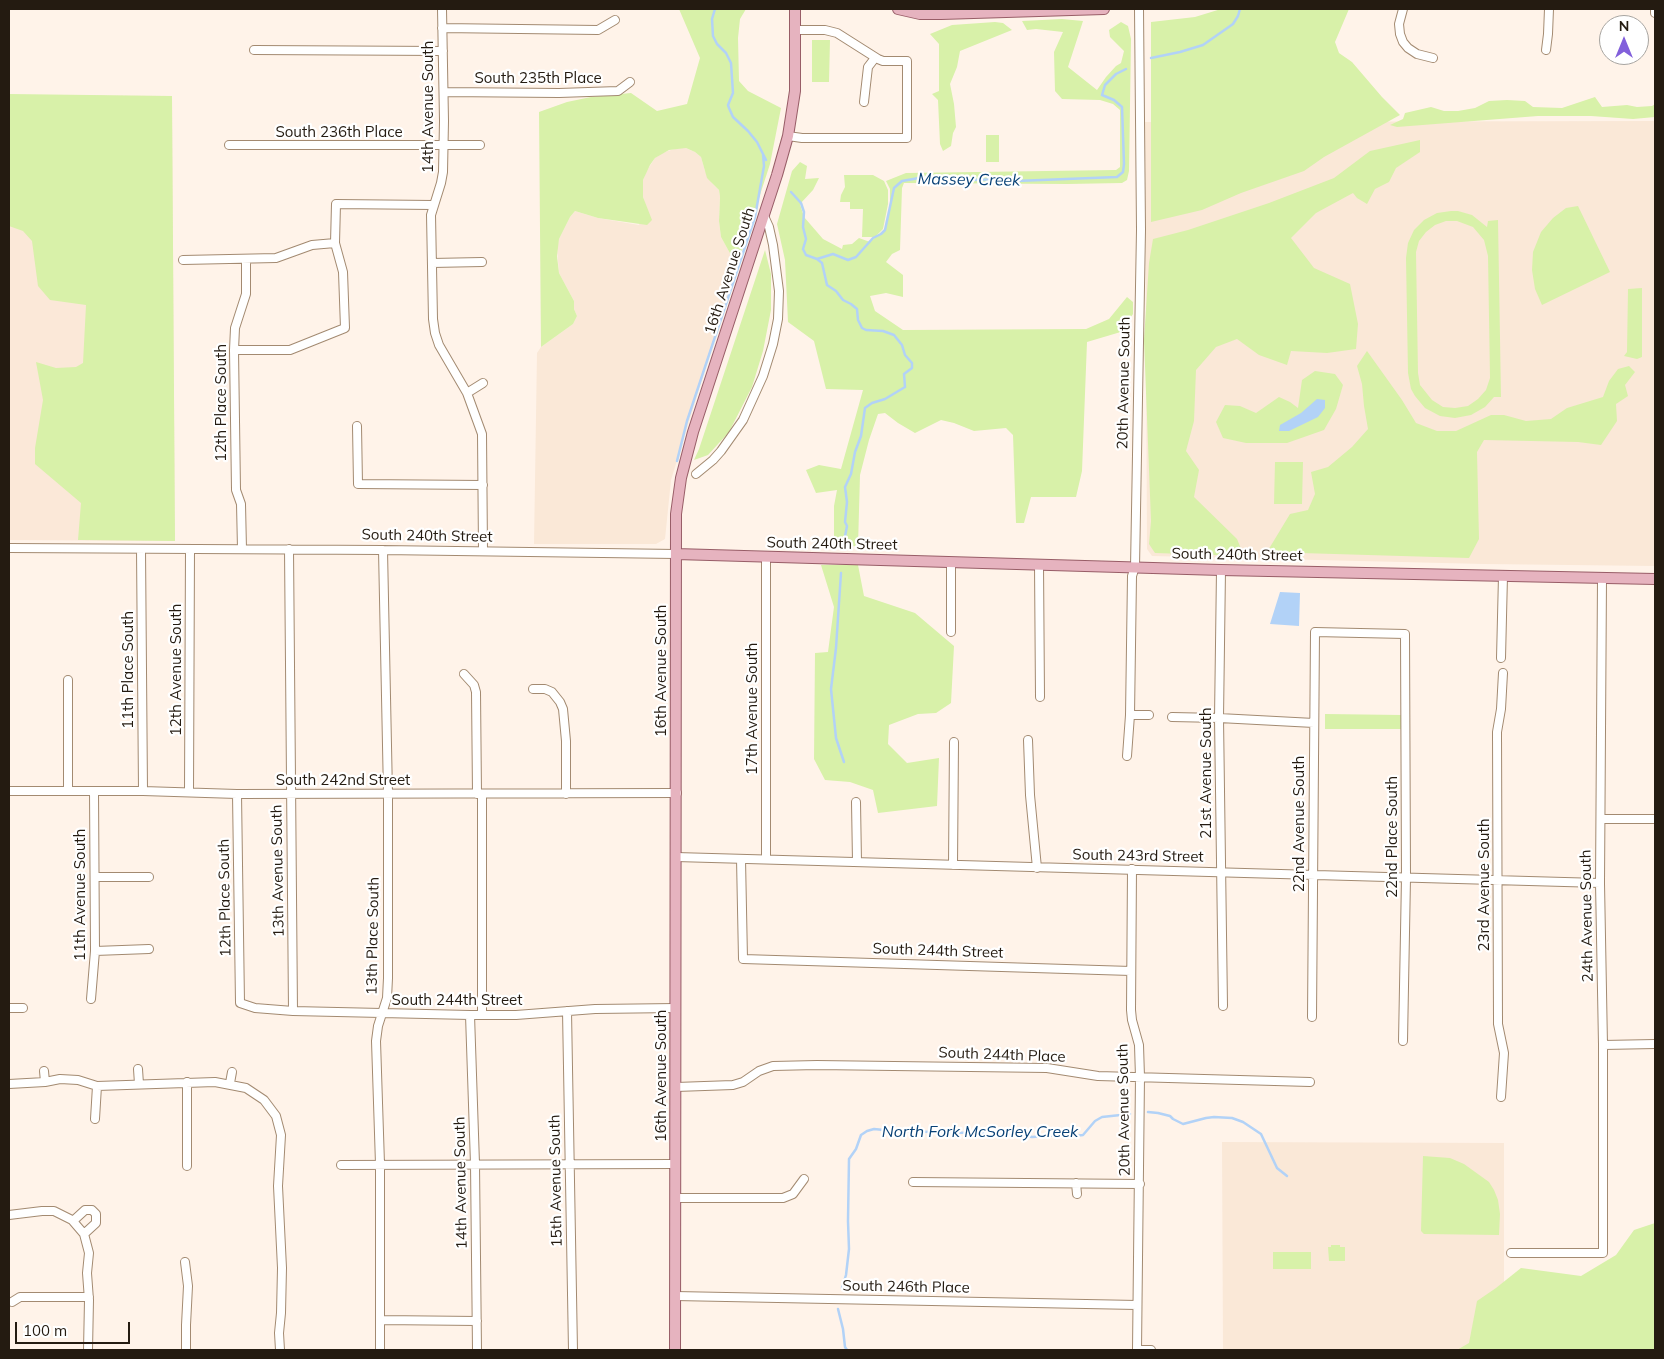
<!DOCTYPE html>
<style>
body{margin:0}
#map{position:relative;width:1664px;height:1359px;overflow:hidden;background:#fff3e9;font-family:Mulish,sans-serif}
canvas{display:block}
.frame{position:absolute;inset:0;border:10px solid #241b11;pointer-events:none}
.north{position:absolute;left:1599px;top:15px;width:50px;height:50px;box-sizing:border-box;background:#fff;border:1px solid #a7a4a0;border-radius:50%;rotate:0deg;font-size:14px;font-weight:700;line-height:20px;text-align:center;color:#241b11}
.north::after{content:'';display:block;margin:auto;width:18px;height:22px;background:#8260db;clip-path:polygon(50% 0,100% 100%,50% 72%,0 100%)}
.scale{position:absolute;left:15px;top:1322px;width:115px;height:22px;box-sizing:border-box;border:2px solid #241b11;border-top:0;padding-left:6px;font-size:15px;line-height:18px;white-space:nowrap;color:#241b11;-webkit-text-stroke:4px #fff;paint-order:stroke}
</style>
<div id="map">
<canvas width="1664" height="1359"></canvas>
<div class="frame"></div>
<div class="north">N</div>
<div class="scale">100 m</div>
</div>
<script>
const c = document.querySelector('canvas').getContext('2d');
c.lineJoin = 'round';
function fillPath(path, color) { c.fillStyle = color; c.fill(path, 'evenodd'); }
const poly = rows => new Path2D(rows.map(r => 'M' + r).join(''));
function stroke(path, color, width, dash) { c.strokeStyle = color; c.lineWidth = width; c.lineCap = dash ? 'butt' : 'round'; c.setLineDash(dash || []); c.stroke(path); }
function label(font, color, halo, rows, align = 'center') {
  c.font = font + ' Mulish,sans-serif'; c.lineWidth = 4.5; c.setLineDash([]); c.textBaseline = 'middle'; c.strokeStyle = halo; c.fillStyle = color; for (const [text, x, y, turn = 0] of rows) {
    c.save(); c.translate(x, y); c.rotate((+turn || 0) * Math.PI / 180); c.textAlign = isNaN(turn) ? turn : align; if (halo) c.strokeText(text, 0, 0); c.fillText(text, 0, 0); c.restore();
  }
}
const commercial = poly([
 [9,95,172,96,175,541,9,540]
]);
const education = poly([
 [1655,121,1655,566,1484,564,1152,556,1147,549,1145,122],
 [678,148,686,148,695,152,701,157,705,171,713,184,719,190,720,197,719,221,721,237,737,266,671,480,665,539,656,544,534,544,537,353,541,347,573,324,577,316,574,309,574,301,559,273,557,248,559,239,570,217,575,211,598,218,639,225,645,204,643,197,643,180,646,172,655,158,661,153],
 [1222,1142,1504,1143,1504,1350,1223,1350]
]);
const green = poly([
 [679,9,746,9,740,19,738,38,739,81,748,91,781,108,770,164,737,266,721,237,719,221,720,197,719,190,707,178,701,157,695,152,686,148,669,150,655,158,650,165,643,180,643,197,652,220,647,225,598,218,575,211,570,217,559,239,557,256,559,273,574,301,574,309,577,316,573,324,541,347,539,112,567,102,591,97,631,93,657,111,687,104,700,58],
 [1221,9,1349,9,1335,42,1339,53,1352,62,1382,97,1400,115,1324,157,1304,171,1241,193,1202,210,1151,222,1151,22,1195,17],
 [1062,19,1083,21,1068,67,1097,90,1106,77,1116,66,1121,63,1124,51,1110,37,1109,30,1121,22,1128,26,1131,39,1129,171,1127,180,1122,183,1067,184,904,183,902,188,900,250,892,254,886,262,903,275,903,297,886,293,870,296,875,311,903,330,1086,329,1109,319,1127,297,1133,302,1133,314,1127,323,1124,331,1087,342,1082,471,1076,497,1031,497,1024,523,1016,523,1013,435,1006,428,974,431,954,423,941,420,915,433,898,423,885,413,878,414,869,440,860,475,858,546,834,547,834,506,837,490,816,493,806,470,819,465,841,469,863,390,826,389,814,341,788,322,785,260,777,224,792,171,800,162,807,166,805,179,819,178,813,190,800,204,804,217,823,239,842,249,843,245,852,244,859,238,870,242,885,229,890,204,890,189,886,181,906,173,1116,170,1120,167,1120,110,1113,104,1100,100,1062,99,1055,91,1054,52,1063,32,1036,29,1027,30,1022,21],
 [995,22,1003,23,1012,30,960,51,957,67,950,84,954,104,956,127,953,133,951,146,943,151,940,144,938,100,932,94,939,91,939,44,930,34,952,25],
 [812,40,830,40,829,82,812,82],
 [9,94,172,96,175,541,78,540,81,503,35,464,35,448,43,400,36,362,56,368,76,367,83,363,86,305,50,300,38,286,32,241,23,231,9,226],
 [1595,97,1602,107,1627,105,1637,107,1652,106,1655,104,1655,117,1633,119,1591,116,1538,116,1397,127,1390,125,1403,119,1405,113,1431,107,1444,111,1458,111,1475,108,1489,101,1507,100,1525,101,1533,107,1562,108],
 [986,135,999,135,999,162,986,162],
 [1420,140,1420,152,1396,168,1389,182,1375,189,1367,204,1357,198,1353,193,1316,213,1291,238,1314,268,1350,284,1358,324,1356,349,1327,353,1291,351,1287,365,1259,355,1237,339,1216,347,1196,370,1194,421,1186,451,1199,470,1194,497,1237,539,1244,556,1155,553,1149,544,1151,521,1144,340,1149,263,1153,239,1188,230,1269,203,1334,178,1370,151],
 [844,175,873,175,884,181,888,190,888,204,883,229,875,237,862,237,863,209,850,209,850,202,840,202,841,195,845,187],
 [1578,206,1610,272,1542,305,1535,289,1532,270,1533,252,1541,232,1553,218,1566,208],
 [1451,211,1458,211,1472,215,1487,227,1488,221,1498,220,1501,397,1494,397,1485,407,1471,415,1455,418,1440,416,1425,408,1415,396,1411,389,1408,373,1406,258,1408,243,1414,230,1424,220,1437,213],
 [1446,221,1457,221,1473,227,1484,240,1488,256,1490,378,1486,390,1478,399,1468,406,1455,408,1443,407,1432,400,1420,385,1418,373,1416,252,1419,241,1426,232,1435,225],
 [765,250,771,274,771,310,763,351,752,387,729,432,708,455,694,460,699,449],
 [1642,288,1642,357,1637,359,1624,356,1627,352,1628,289],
 [1367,351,1402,400,1416,423,1437,431,1456,431,1491,415,1504,415,1526,421,1551,419,1567,408,1603,397,1609,381,1618,369,1629,366,1635,372,1625,385,1628,396,1616,404,1617,421,1601,445,1578,442,1484,440,1477,452,1479,539,1469,558,1267,552,1290,514,1308,510,1315,494,1311,472,1328,467,1352,447,1368,429,1364,406,1362,384,1357,366],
 [1315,371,1335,374,1343,385,1336,409,1324,430,1287,443,1246,443,1223,438,1216,422,1225,405,1240,406,1256,413,1279,397,1290,402,1298,408,1302,380],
 [1275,462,1303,462,1302,504,1274,504],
 [821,565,858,565,864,596,915,613,954,646,951,703,936,713,918,714,889,725,888,744,907,763,939,758,937,806,878,813,873,790,850,782,825,780,814,759,815,653,828,652,834,607],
 [1325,714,1402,715,1402,729,1325,729],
 [1423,1156,1450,1158,1464,1164,1489,1182,1494,1190,1498,1200,1500,1214,1499,1235,1424,1234,1421,1231],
 [1655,1223,1655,1350,1457,1350,1469,1343,1477,1301,1496,1288,1521,1268,1581,1276,1616,1255,1634,1230],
 [1331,1245,1340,1245,1340,1247,1345,1247,1345,1261,1329,1261,1328,1247,1331,1247],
 [1273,1252,1311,1252,1311,1269,1273,1269]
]);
const water = poly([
 [1317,399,1325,400,1325,408,1318,417,1289,431,1279,431,1280,425,1301,413],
 [1280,592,1300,593,1299,626,1270,624]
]);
const stream = poly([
 [715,9,712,19,713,36,717,44,726,53,731,63,733,93,728,105,729,108,733,117,748,131,757,142,766,160],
 [1151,58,1180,52,1203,45,1233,24,1238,16,1240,9],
 [791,192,801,203,804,212,803,227,806,239,803,249,806,255,817,259,833,254,848,260,856,257,873,238,881,234,885,230,894,188,902,181,919,178,971,180,1004,179,1016,181,1117,177,1123,172,1124,164,1122,107,1114,100,1102,95,1105,85,1116,74,1126,69],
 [817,259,822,263,827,285,836,291,843,300,851,304,857,309,858,320,862,328,866,330,883,331,894,335,902,345,905,355,912,363,912,368,904,374,905,387,885,399,872,403,865,408,861,436,855,452,851,474,845,487,847,502,845,522,847,526,843,547],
 [677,461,687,421,755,217,764,166,763,154],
 [841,573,836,648,831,689,836,738,844,762],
 [1148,1112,1158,1113,1170,1116,1173,1119,1183,1124,1206,1118,1214,1117,1232,1118,1243,1122,1261,1134,1277,1168,1287,1176],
 [842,1288,846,1275,849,1249,848,1221,849,1159,856,1149,861,1135,867,1131,874,1129,894,1131,1012,1134,1032,1137,1061,1135,1075,1136,1083,1135,1095,1121,1102,1117,1130,1114],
 [838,1309,843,1329,845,1347,847,1350]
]);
const minor = poly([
 [442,9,444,121,443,172,441,183,431,215,433,319,435,333,439,345,467,393,482,434,483,551],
 [1403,9,1399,24,1400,34,1403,42,1408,48,1417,54,1433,58],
 [1655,9,1655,13],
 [442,28,598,30,615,20],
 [254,50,443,51],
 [1546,50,1548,34,1549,9],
 [444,92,559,93,618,91,630,82],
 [864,102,868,67,875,58],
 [788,136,802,138,907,138,907,61,883,61,878,59,837,33,825,30,796,30],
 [229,145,480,145],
 [183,260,276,258,312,245,335,243],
 [432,263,482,262],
 [234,350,290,350,345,328,343,272,335,243,336,204,433,205],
 [467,393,483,383],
 [357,426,358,484,483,485],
 [696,474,713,460,721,451,743,420,763,376,773,344,778,319,779,291,773,245,769,227,764,216],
 [9,548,383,550,676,554],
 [141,549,143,791],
 [242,549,241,504,236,490,234,350,235,328,246,294,246,259],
 [289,549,293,1011],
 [766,558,766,859],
 [1039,564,1040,697],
 [1221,570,1219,718,1223,1006],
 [951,632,951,562],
 [1501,658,1503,576],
 [464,674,474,685,476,692,477,794],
 [68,680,68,791],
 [533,689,545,689,552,692,560,702,563,709,566,741,566,794],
 [1130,715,1149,715],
 [1172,717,1219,718,1314,723],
 [1028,740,1030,795,1037,868],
 [1127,756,1130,715,1132,576,1135,567,1141,230,1139,9],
 [9,791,143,791,237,794,677,793],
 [189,791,190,549],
 [237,794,240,1003,255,1008,293,1011,470,1015,516,1015,595,1009,676,1008],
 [482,794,482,1015],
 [856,802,857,862],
 [1601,819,1655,819],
 [676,857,1600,883],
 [741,859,743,959,1131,971],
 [953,865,954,742],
 [1132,869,1131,1010,1132,1020,1139,1045,1140,1077,1137,1350],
 [95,877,149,877],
 [95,951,149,949],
 [91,999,95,951,94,791],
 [9,1008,23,1008],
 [567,1011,573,1350],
 [470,1015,475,1164,477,1350],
 [1312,1017,1315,632,1405,634,1406,878,1403,1041],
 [1603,1045,1655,1044],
 [138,1069,139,1084],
 [44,1071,45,1082],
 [187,1082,187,1166],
 [230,1083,232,1072],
 [9,1084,45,1082,60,1079,78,1080,97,1086,215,1082,246,1088,264,1100,276,1116,281,1135,278,1186,282,1268,281,1313,279,1333,280,1350],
 [676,1087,733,1085,743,1082,759,1071,773,1066,817,1065,1047,1068,1098,1076,1310,1082],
 [1501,1097,1504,1053,1498,1024,1497,732,1501,709,1503,673],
 [95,1119,97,1086],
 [341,1165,675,1164],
 [913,1182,1140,1184],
 [1076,1183,1077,1194],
 [675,1198,783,1198,793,1194,804,1179],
 [9,1215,42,1211,54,1211,72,1220,84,1234,89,1253,87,1273,89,1300,88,1350],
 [73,1221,85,1210,92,1210,96,1214,96,1223,84,1234],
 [1511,1253,1603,1253,1603,1045,1600,883,1602,579],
 [185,1262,188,1286,186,1325,186,1350],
 [675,1296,1137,1305],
 [12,1302,20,1297,89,1297],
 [380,1320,477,1321],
 [380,1350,380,1164,376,1041,378,1026,387,998,388,978,388,794,383,550],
 [1137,1350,1151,1350]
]);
const major = poly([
 [898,9,920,14,941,14,1104,9],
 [676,554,1221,570,1655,579],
 [675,1350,676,514,681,478,693,432,777,175,788,136,795,91,795,9]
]);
const streetNames = [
 ["South 235th Place",538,78],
 ["14th Avenue South",428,107,-90],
 ["South 236th Place",339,132],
 ["16th Avenue South",730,271,-72],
 ["20th Avenue South",1124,383,-89],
 ["12th Place South",221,403,-90],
 ["South 240th Street",427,536,1],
 ["South 240th Street",832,544,1],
 ["South 240th Street",1237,555,1],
 ["11th Place South",128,670,-90],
 ["12th Avenue South",176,670,-90],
 ["16th Avenue South",661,671,-90],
 ["17th Avenue South",752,709,-90],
 ["21st Avenue South",1206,773,-90],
 ["South 242nd Street",343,780],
 ["22nd Avenue South",1299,824,-90],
 ["22nd Place South",1392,837,-90],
 ["South 243rd Street",1138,856,1],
 ["13th Avenue South",278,871,-91],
 ["23rd Avenue South",1484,885,-90],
 ["11th Avenue South",80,895,-90],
 ["12th Place South",225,898,-91],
 ["24th Avenue South",1587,916,-91],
 ["13th Place South",373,936,-89],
 ["South 244th Street",938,951,2],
 ["South 244th Street",457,1000],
 ["South 244th Place",1002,1055,2],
 ["16th Avenue South",661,1076,-90],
 ["20th Avenue South",1124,1110,-91],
 ["15th Avenue South",556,1181,-91],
 ["14th Avenue South",461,1183,-91],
 ["South 246th Place",906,1287,1]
];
const waterNames = [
 ["Massey Creek",969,180,1],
 ["North Fork McSorley Creek",980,1132]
];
fillPath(commercial, '#fbe8d8');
fillPath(education, '#fae8d7');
fillPath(green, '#d8f1a9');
fillPath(water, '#b2d2f7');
stroke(stream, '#b2d2f7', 2.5);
stroke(minor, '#a38a71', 10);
stroke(major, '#985d67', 12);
stroke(minor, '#fff', 8);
stroke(major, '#e6b3bf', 10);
label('15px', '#241b11', '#fff', streetNames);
label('italic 16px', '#084176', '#fff', waterNames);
</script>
